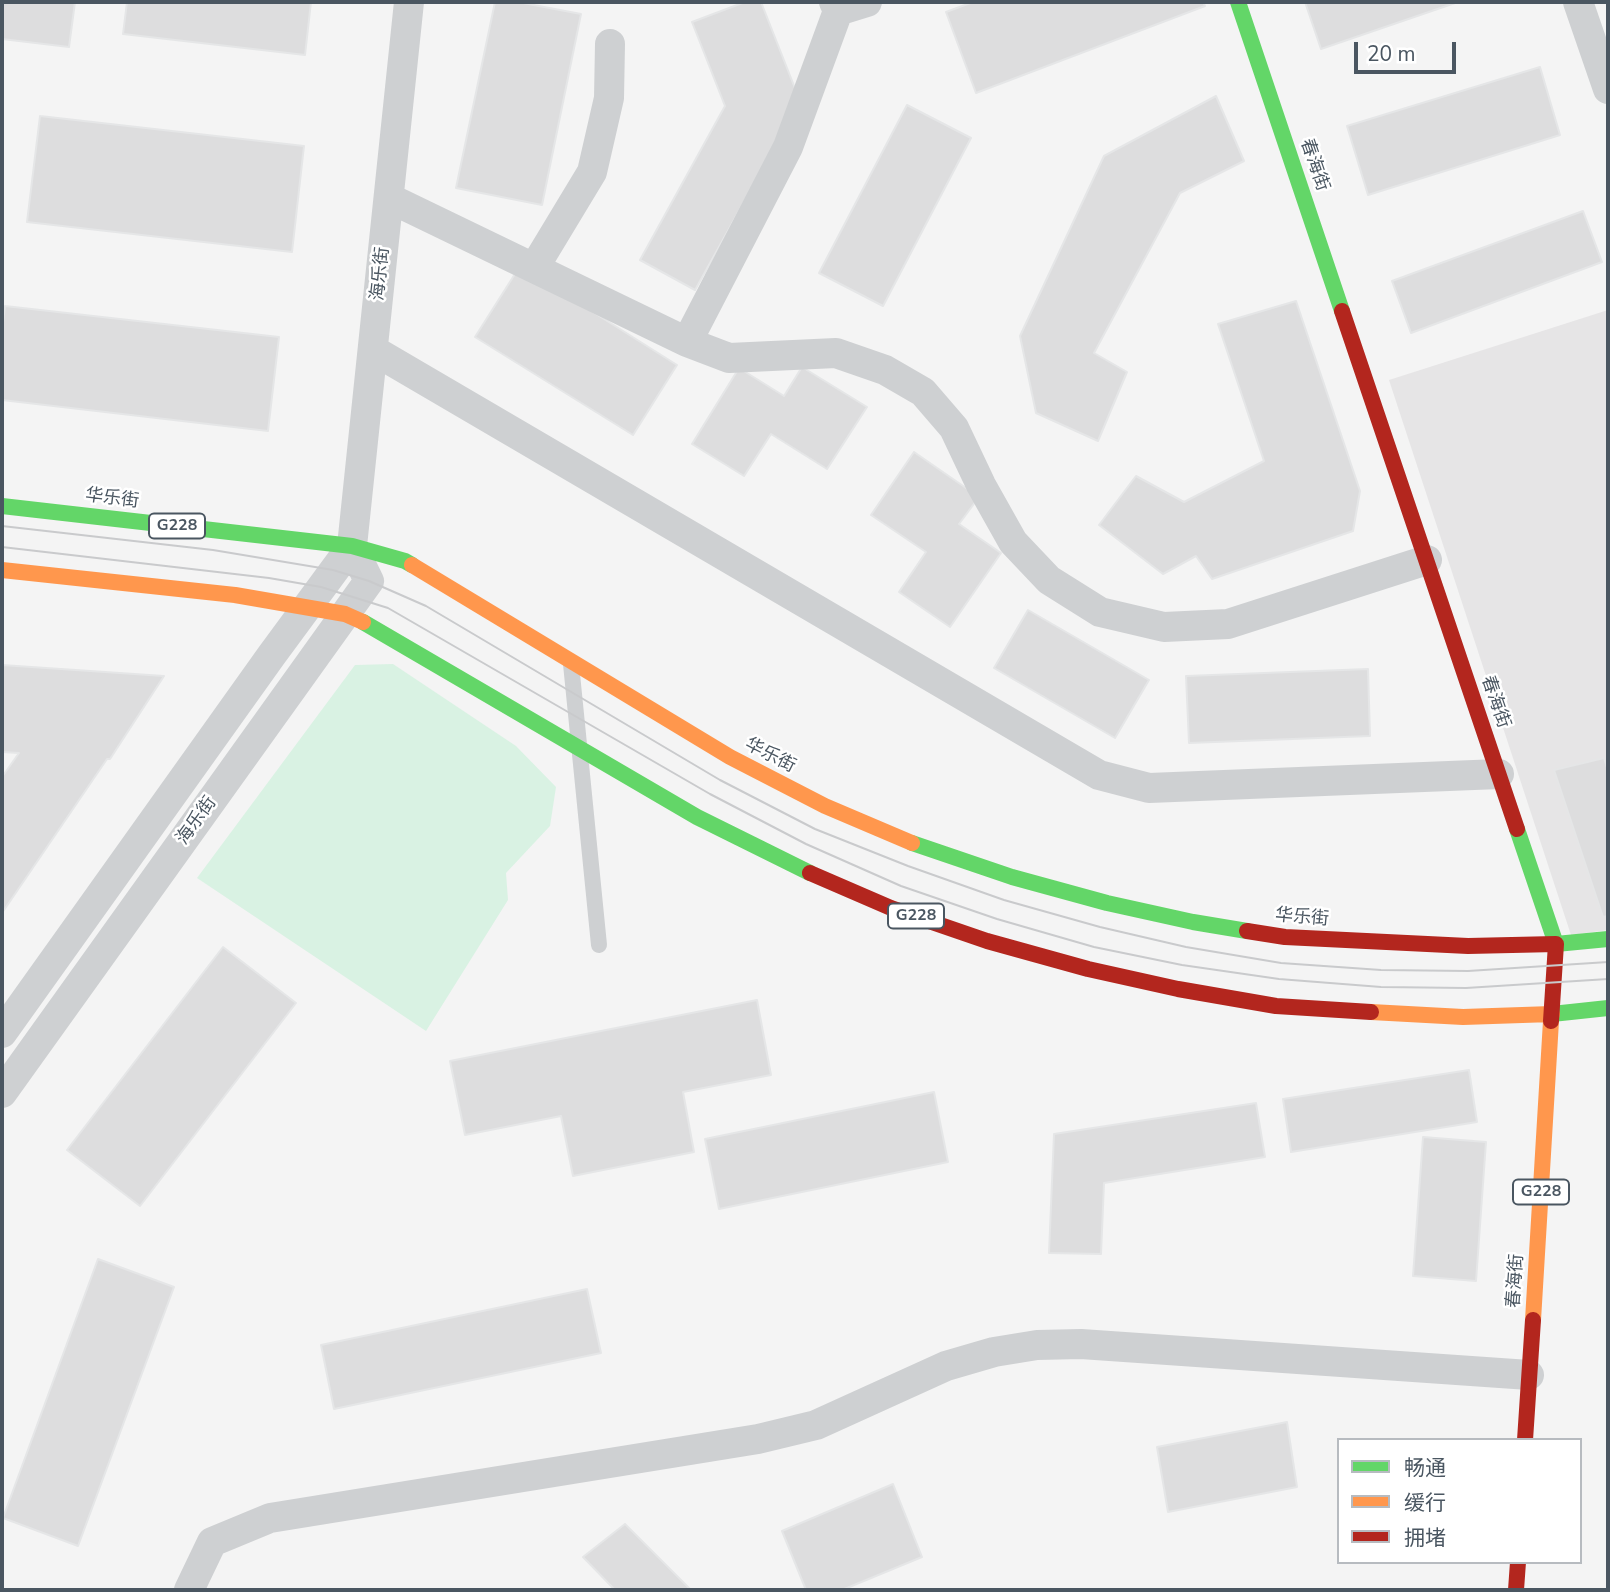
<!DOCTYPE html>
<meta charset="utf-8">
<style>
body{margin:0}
#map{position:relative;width:1610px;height:1592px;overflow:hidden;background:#f4f4f4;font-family:"Nunito Sans","Noto Sans SC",sans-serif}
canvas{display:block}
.frame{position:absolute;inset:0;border:4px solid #4a5661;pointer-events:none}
.legend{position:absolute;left:1337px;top:1438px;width:245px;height:126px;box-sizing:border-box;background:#fff;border:2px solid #b7bbc0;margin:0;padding:9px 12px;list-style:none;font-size:21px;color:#4a5661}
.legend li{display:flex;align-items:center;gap:14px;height:35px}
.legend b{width:35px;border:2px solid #b7bbc0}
.scale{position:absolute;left:1354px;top:42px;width:102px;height:32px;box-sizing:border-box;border:4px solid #4a5661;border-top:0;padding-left:9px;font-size:21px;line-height:24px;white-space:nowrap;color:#4a5661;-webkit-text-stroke:5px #fff;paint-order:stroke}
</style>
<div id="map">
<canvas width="1610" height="1592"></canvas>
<div class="frame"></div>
<ul class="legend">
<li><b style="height:9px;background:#63d668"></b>畅通</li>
<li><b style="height:9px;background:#ff974d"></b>缓行</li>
<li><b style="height:9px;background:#b3261e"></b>拥堵</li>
</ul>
<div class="scale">20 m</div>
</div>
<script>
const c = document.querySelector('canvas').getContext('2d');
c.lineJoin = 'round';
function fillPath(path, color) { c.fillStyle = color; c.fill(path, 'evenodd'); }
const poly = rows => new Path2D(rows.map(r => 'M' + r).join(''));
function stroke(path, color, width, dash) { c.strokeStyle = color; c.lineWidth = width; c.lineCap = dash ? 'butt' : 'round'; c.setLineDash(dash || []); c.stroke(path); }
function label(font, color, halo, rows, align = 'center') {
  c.font = font + ' "Nunito Sans","Noto Sans SC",sans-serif'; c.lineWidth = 5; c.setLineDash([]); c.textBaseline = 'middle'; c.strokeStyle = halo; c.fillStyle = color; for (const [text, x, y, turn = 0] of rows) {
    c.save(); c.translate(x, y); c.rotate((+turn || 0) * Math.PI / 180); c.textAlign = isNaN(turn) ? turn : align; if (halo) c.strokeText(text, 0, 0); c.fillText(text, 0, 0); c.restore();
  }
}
const education = poly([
 [1608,310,1608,930,1571,935,1389,380]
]);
const green = poly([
 [393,664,516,746,556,787,550,826,506,873,508,900,426,1031,197,878,355,665]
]);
const building = poly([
 [2,2,75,2,69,47,2,39,2,2],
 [127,2,311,2,305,55,123,34,127,2],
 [495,2,518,2,581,14,542,205,456,188,495,2],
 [745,2,761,2,800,101,695,290,640,260,725,106,692,22,745,2],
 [973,2,1203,2,1205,6,976,93,946,12,973,2],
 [1305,2,1458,2,1321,49,1305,2],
 [1540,67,1560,135,1368,195,1347,126,1540,67],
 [1216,96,1244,161,1180,193,1094,353,1127,372,1098,441,1036,413,1020,336,1104,156,1216,96],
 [907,105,971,138,883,306,819,273,907,105],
 [40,116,304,146,292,252,27,222,40,116],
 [1583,211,1602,262,1411,333,1392,281,1583,211],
 [520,266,677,365,633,435,475,337,520,266],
 [1296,301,1360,491,1353,531,1212,579,1196,556,1163,574,1099,525,1136,476,1184,502,1264,461,1218,324,1296,301],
 [5,306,279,337,268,431,2,400,2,331,5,306],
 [802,367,867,407,827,469,771,434,744,476,692,444,739,368,784,396,802,367],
 [914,452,979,497,959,524,1001,553,950,627,899,592,926,552,871,515,914,452],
 [1028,610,1149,680,1115,738,994,668,1028,610],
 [2,665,164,676,110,759,107,759,2,913,2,777,19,753,2,752,2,665],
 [1368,669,1370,736,1189,743,1186,676,1368,669],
 [1604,758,1608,771,1608,916,1603,917,1554,770,1604,758],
 [223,947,296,1003,140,1206,67,1150,223,947],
 [757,1000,771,1075,683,1092,694,1152,573,1176,561,1116,465,1135,450,1061,757,1000],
 [1469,1070,1477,1122,1291,1152,1283,1099,1469,1070],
 [934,1092,948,1162,719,1209,705,1139,934,1092],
 [1256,1103,1265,1157,1104,1183,1101,1254,1049,1253,1054,1134,1256,1103],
 [1423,1137,1486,1142,1476,1281,1413,1276,1423,1137],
 [98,1259,174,1287,78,1546,3,1518,98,1259],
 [587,1289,601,1353,334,1409,321,1345,587,1289],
 [1287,1422,1297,1487,1168,1512,1157,1447,1287,1422],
 [893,1484,922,1557,842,1590,806,1590,782,1531,893,1484],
 [625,1524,691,1590,615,1590,583,1557,625,1524]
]);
const lane = poly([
 [571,664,599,945]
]);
const street = poly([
 [1578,2,1608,89],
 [838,11,867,2],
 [389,198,687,342,729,358,836,353,885,370,923,392,954,428,981,485,1013,542,1049,580,1100,612,1164,627,1228,624,1427,560],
 [534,268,592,172,609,98,610,44],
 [687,342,788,147,838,11,834,2],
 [373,350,1099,775,1149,788,1499,774],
 [2,1033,271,656,352,546],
 [2,1093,369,581,352,546,409,2],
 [189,1590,212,1542,270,1518,758,1439,816,1425,946,1366,994,1352,1037,1345,1081,1344,1529,1375]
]);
const fast = poly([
 [1238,2,1342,311],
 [2,506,352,546,405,561,412,565],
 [363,622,697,817,810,873],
 [1517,829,1556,944,1608,939],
 [912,843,1012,877,1107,903,1193,922,1247,931],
 [1552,1014,1608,1008]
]);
const slow = poly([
 [412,565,730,757,825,806,912,843],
 [2,570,235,595,345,614,363,622],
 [1371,1012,1463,1017,1552,1014],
 [1533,1320,1551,1021]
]);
const jam = poly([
 [1342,311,1517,829],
 [810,873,891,908,987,941,1088,969,1178,989,1276,1006,1371,1012],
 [1247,931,1285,937,1468,946,1556,944,1551,1021],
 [1525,1440,1533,1320],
 [1516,1590,1518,1562]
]);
const tram = poly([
 [2,526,213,550,333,570,369,581,426,606,720,780,815,829,908,866,1004,900,1100,927,1186,947,1281,963,1381,970,1468,971,1608,962],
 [2,547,269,578,321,587,388,608,710,794,806,844,901,886,997,919,1094,947,1182,965,1279,979,1381,987,1466,988,1608,979]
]);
const shields = [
 [177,526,56],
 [916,916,56],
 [1541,1192,56]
];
const shieldNames = [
 ["G228",177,526],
 ["G228",916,916],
 ["G228",1541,1192]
];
const streetNames = [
 ["春海街",1314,165,71],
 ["海乐街",381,274,-84],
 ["华乐街",112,499,7],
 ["春海街",1495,702,71],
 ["华乐街",770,756,27],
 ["海乐街",197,821,-54],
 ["华乐街",1302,918,5],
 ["春海街",1516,1281,-86]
];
fillPath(education, '#e6e5e6');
fillPath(green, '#d9f2e3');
fillPath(building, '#ddddde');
stroke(building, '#e5e6e7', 2);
stroke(lane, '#ced0d2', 16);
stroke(street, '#ced0d2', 30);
stroke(fast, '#63d668', 16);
stroke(slow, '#ff974d', 16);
stroke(jam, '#b3261e', 16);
stroke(tram, '#c9cacc', 2);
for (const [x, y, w] of shields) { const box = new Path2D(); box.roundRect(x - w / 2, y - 12.5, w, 25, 5); c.fillStyle = '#fff'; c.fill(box); stroke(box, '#4a5661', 2); }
label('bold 16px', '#4a5661', null, shieldNames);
label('18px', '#4a5661', '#fff', streetNames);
</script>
